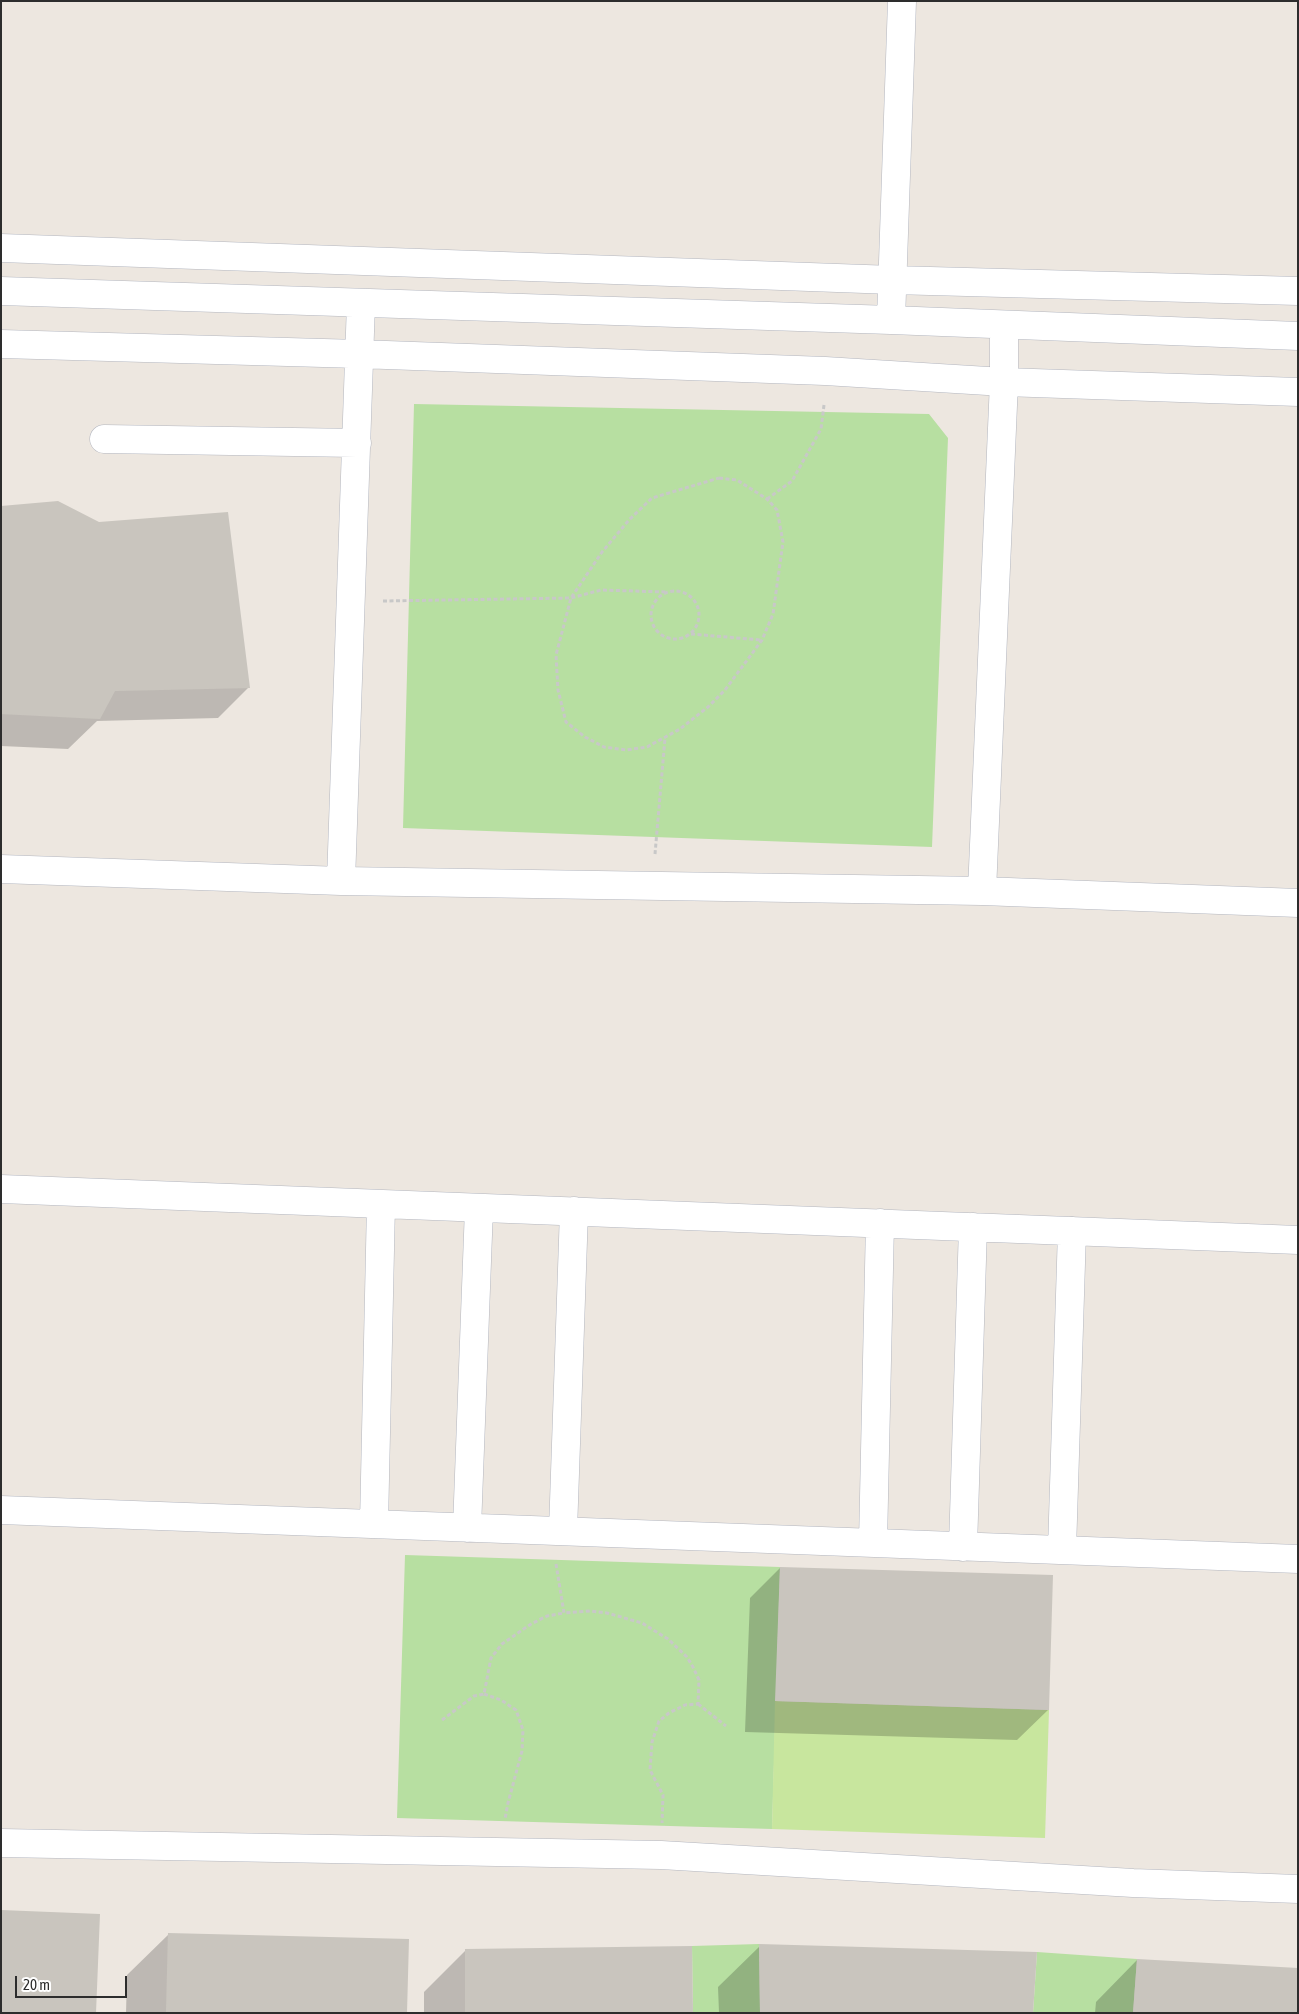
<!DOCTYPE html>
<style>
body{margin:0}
#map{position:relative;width:1299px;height:2014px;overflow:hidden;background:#ede7e0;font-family:"Asap Condensed",sans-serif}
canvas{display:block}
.frame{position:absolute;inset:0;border:2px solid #2d2d2d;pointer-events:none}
.scale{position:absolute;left:15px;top:1976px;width:112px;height:22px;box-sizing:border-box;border:2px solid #2d2d2d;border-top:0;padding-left:6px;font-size:15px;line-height:18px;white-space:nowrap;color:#2d2d2d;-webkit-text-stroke:4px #fff;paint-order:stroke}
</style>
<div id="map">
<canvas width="1299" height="2014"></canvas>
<div class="frame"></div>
<div class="scale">20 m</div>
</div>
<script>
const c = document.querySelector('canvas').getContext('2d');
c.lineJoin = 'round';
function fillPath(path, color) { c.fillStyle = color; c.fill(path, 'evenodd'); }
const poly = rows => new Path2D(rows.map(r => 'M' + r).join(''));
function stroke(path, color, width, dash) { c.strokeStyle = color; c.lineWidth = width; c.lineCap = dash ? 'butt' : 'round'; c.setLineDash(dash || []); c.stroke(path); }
const green = poly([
 [414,404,929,414,948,438,932,847,403,828],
 [405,1555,780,1567,772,1829,397,1818],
 [759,1944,760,2013,693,2013,692,1946],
 [1037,1952,1137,1959,1133,2013,1033,2013]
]);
const pitch = poly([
 [775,1701,1049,1710,1045,1838,772,1829]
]);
const shadow = poly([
 [1,507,248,688,218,718,97,721,68,749,1,746],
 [780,1568,1048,1710,1017,1740,745,1732,750,1598],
 [169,1934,406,2013,126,2013,127,1975],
 [760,1946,1032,2013,719,2013,718,1987],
 [466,1950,692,2013,424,2013,424,1992],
 [1137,1960,1298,2013,1095,2013,1096,2002]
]);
const building = poly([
 [58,501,99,522,228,512,250,688,115,691,100,719,1,714,1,506],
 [780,1567,1053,1575,1049,1710,775,1701],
 [1,1910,100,1914,96,2013,1,2013],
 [168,1933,409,1939,407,2013,166,2013],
 [759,1944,1037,1952,1033,2013,760,2013],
 [692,1946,693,2013,465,2013,465,1949],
 [1137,1959,1298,1968,1298,2013,1133,2013]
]);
const path = poly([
 [719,478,737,480,767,499,777,510,783,542,773,614,762,640,725,690,708,707,680,729,647,747,626,750,604,747,585,737,566,722,558,690,556,655,571,598,602,552,629,520,652,498,719,478],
 [767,499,792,481,821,429,824,405],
 '651 615a24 24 0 1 1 48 0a24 24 0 1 1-48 0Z',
 [383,601,571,598,601,590,666,592],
 [691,634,761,640],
 [655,854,665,738],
 [556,1564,564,1613,590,1611,607,1613,642,1623,668,1639,687,1657,693,1667,699,1680,698,1704,685,1705,669,1713,659,1721,652,1742,650,1770,663,1795,662,1823],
 [484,1694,501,1700,516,1710,523,1730,522,1751,508,1803,505,1819],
 [698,1704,726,1726],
 [442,1720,474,1696,484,1694,491,1658,502,1644,531,1624,547,1616,564,1613]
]);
const minor = poly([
 [1,248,893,280,1298,291],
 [1,291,891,320,1298,336],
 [891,320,902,1],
 [1,344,359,354,825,371,1004,382,1298,392],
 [104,439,357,443],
 [1,869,341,881,982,891,1298,903],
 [341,881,361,303],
 [982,891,1004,382,1004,326],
 [1,1189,1298,1240],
 [1,1510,1298,1559],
 [374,1524,381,1204],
 [467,1528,479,1208],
 [563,1531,574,1211],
 [873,1543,880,1223],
 [963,1547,973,1227],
 [1062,1550,1072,1231],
 [1,1843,661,1855,1133,1883,1298,1889]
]);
fillPath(green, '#b7dfa1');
fillPath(pitch, '#c8e69e');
fillPath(shadow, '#0003');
fillPath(building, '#c9c5be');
stroke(minor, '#b3b6bf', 29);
stroke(path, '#c8c8c8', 3, [4, 2.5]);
stroke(minor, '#fff', 28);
</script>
